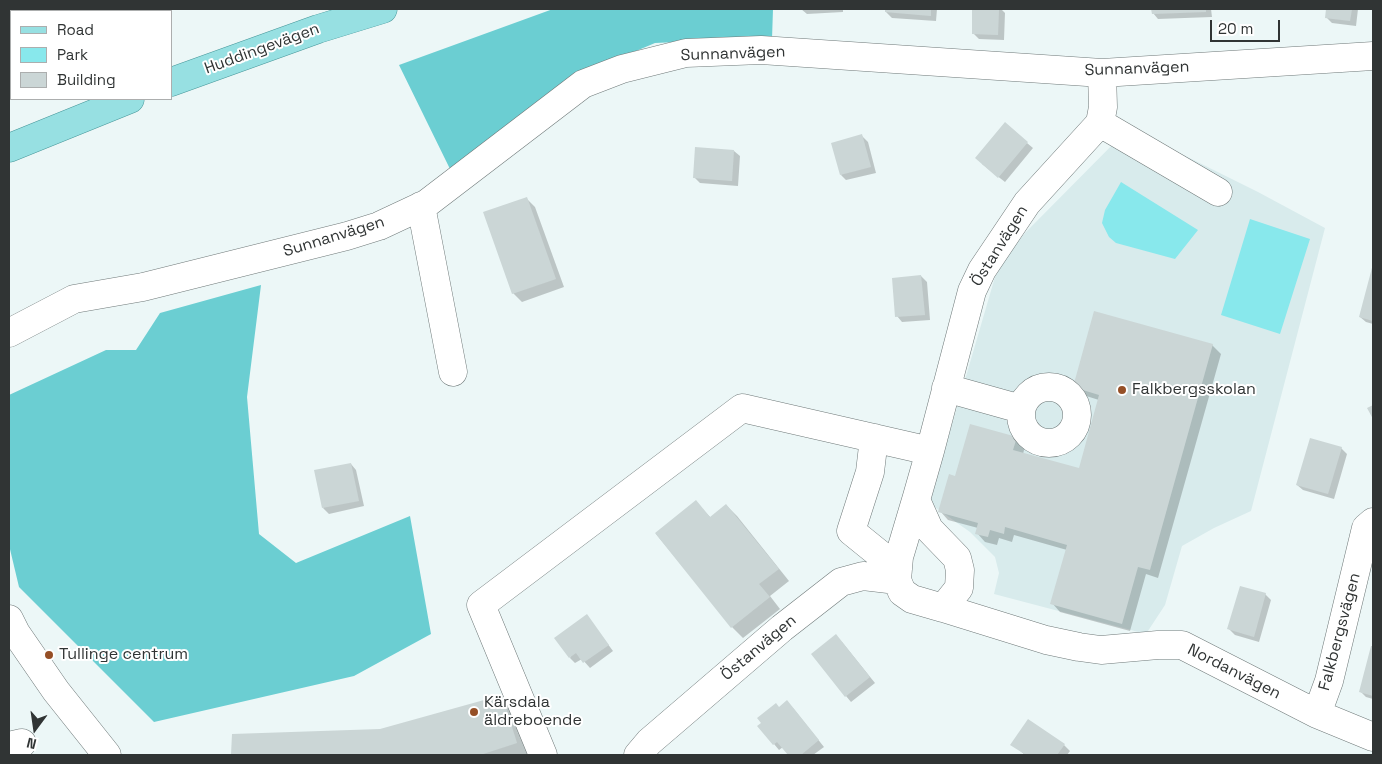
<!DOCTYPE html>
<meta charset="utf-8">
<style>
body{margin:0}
#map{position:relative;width:1382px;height:764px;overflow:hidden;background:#ecf7f7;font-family:"Space Grotesk",sans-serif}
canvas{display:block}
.frame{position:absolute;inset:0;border:10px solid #303434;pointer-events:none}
.legend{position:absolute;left:10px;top:10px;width:162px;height:90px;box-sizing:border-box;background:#fff;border:1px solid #acaeae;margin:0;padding:6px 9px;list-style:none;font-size:15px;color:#303434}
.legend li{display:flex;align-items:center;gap:10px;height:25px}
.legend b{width:25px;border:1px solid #acaeae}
.north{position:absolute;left:10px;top:704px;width:50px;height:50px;-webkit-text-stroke:4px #fff;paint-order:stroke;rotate:194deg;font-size:14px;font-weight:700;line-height:20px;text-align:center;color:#303434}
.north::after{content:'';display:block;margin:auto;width:18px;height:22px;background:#303434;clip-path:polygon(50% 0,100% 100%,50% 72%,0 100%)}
.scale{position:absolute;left:1210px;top:20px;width:70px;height:22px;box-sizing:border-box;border:2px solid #303434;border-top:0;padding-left:6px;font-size:15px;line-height:18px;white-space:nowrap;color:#303434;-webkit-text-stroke:4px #fff;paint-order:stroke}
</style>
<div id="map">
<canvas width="1382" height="764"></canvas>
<div class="frame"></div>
<ul class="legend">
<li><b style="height:6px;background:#97e0e2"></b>Road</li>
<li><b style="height:14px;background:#88e8ec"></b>Park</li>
<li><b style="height:14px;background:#cbd6d6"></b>Building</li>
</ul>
<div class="north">N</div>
<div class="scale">20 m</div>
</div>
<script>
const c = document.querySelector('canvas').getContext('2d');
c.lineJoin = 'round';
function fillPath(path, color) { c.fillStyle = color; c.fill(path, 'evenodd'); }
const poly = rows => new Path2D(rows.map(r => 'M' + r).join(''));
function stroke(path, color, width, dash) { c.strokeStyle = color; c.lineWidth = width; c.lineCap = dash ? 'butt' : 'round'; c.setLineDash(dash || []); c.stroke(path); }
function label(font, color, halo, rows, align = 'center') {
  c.font = font + ' "Space Grotesk",sans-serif'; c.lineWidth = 4; c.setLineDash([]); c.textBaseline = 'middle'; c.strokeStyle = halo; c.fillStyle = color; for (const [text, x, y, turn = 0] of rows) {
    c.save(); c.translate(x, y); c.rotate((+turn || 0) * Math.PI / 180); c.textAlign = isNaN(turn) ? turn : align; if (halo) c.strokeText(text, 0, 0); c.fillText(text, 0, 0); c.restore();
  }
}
const built = poly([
 [1129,128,1258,192,1325,228,1251,511,1214,528,1182,546,1165,605,1146,634,994,594,999,573,995,557,970,532,929,503,995,277,1008,255,1025,233]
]);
const green = poly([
 [1121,182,1198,230,1175,259,1116,243,1109,237,1102,223,1105,210],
 [1250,219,1310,239,1280,334,1221,315]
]);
const forest = poly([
 [553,9,773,9,772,39,742,39,655,43,572,78,450,169,399,65],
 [261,285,247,397,259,534,296,563,410,516,431,634,354,676,154,722,19,587,9,545,9,395,106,350,136,350,160,313]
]);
const shadow = poly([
 [801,9,843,9,843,12,807,14],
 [887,9,937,9,936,21,892,18,886,12],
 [974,9,1001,9,1005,13,1004,40,979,39,973,33],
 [1153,9,1211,9,1212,17,1158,19,1153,13],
 [1327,9,1358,9,1356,26,1332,23,1326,17],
 [862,136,868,142,876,173,846,180,841,175],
 [1027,143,1033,148,1005,182,982,164],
 [734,151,740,156,738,186,700,183,694,177],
 [526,198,535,207,564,287,522,302,513,293],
 [1373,266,1373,324,1366,322,1360,317],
 [921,276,927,282,930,320,902,322,897,316],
 [1212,345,1221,354,1158,578,1146,574,1130,631,1060,612,1052,603,1067,550,1014,535,1012,542,999,538,997,545,985,542,977,533,978,528,948,520,940,511,956,477,1016,438,1025,446,1023,454,1080,469,1099,400,1083,395,1074,387],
 [1341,448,1347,454,1334,499,1303,490,1297,485],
 [351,464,356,470,364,506,329,514,323,508],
 [696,502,711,518,726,505,737,516,789,581,770,596,780,609,743,638,732,627,656,534],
 [1265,594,1271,600,1259,642,1235,635,1229,629],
 [587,616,613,651,590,668,582,659,575,663,570,658],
 [842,642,875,683,851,702,846,696],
 [1372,647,1373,647,1373,699,1366,697,1361,692],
 [502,696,513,707,528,754,233,755,233,735,380,731],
 [780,708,793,708,824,747,813,755,789,755,783,747,779,750,774,744],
 [1012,744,1064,745,1070,751,1067,755,1025,755]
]);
const building = poly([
 [885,9,931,9,931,16,885,12],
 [972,9,999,9,998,35,972,34],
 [1151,9,1206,9,1206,12,1152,14],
 [1326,9,1352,9,1350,21,1325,18],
 [1005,122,1028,142,998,178,975,158],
 [862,134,871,167,840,175,831,143],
 [695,147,734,150,732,181,693,178],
 [527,197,556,279,512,294,483,212],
 [1373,264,1373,321,1359,317],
 [921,275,925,315,895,317,892,278],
 [1094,311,1213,344,1150,570,1138,567,1122,624,1050,604,1067,545,1005,527,1004,534,990,530,988,537,975,534,978,523,938,512,949,474,955,476,970,424,1017,437,1013,450,1079,468,1099,395,1073,387],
 [1373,405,1373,419,1367,408],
 [1310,438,1342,447,1328,494,1296,485],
 [351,463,359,501,322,508,314,470],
 [696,500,710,517,726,504,779,569,759,584,770,597,731,628,655,533],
 [1240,586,1266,593,1254,637,1227,629],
 [587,614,609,645,583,663,576,653,569,658,554,638],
 [836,634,870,677,845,697,811,654],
 [1371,646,1373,646,1373,696,1359,692],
 [502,695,517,743,480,755,231,755,232,734,380,729],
 [787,700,819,740,801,755,788,755,777,742,773,745,757,726,761,723,757,718,776,703,779,707],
 [1028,719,1065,744,1057,755,1026,755,1010,745]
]);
const minor = poly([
 [1100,123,1218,192],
 [421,206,453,372],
 [9,333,74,299,143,287,347,236,379,226,426,204,583,84,622,69,686,53,761,50,1102,73,1373,56],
 '1021 415a28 28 0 1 1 56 0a28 28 0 1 1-56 0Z',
 [946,388,1021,409],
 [874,438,870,472,851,531,898,569],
 [897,580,902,592,912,599,943,608,959,588,960,570,957,558,929,529,916,500,930,451,972,291,982,270,1027,203,1100,123,1103,107,1102,73],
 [943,608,1046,640,1079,647,1101,650,1158,645,1182,645,1317,714,1373,737],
 [9,619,16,633,56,691,107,755],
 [1317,714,1329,681,1366,528,1373,522],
 [9,746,22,743],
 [543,755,481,605,742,408,930,451],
 [638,755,649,742,782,628,841,582,863,576,897,580,899,557,916,500]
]);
const major = poly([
 [171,82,318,29,383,9],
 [9,148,130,99]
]);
const markers = [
 [1122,390,5,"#954f26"],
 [49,655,5,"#954f26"],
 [474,712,5,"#954f26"]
];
const streetNames = [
 ["Huddingevägen",262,49,-20],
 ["Sunnanvägen",733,54,-2],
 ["Sunnanvägen",1137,69,-2],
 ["Sunnanvägen",334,237,-17],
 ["Östanvägen",1000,246,-58],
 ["Falkbergsvägen",1340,632,-75],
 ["Östanvägen",759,648,-40],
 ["Nordanvägen",1234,672,27]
];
const poiNames = [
 ["Falkbergsskolan",1132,390],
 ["Tullinge centrum",59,655],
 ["Kärsdala",484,703],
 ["äldreboende",484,721]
];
fillPath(built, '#d8ebec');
fillPath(green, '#88e8ec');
fillPath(forest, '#6bced2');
fillPath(shadow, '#0003');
fillPath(building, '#cbd6d6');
stroke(minor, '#6f7979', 29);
stroke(major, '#469699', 29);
stroke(minor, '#fff', 28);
stroke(major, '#97e0e2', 28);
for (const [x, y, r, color] of markers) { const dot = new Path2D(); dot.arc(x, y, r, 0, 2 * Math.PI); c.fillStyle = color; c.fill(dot); stroke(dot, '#fff', 2); }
label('16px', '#303434', '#fff', streetNames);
label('16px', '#303434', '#fff', poiNames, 'left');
</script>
